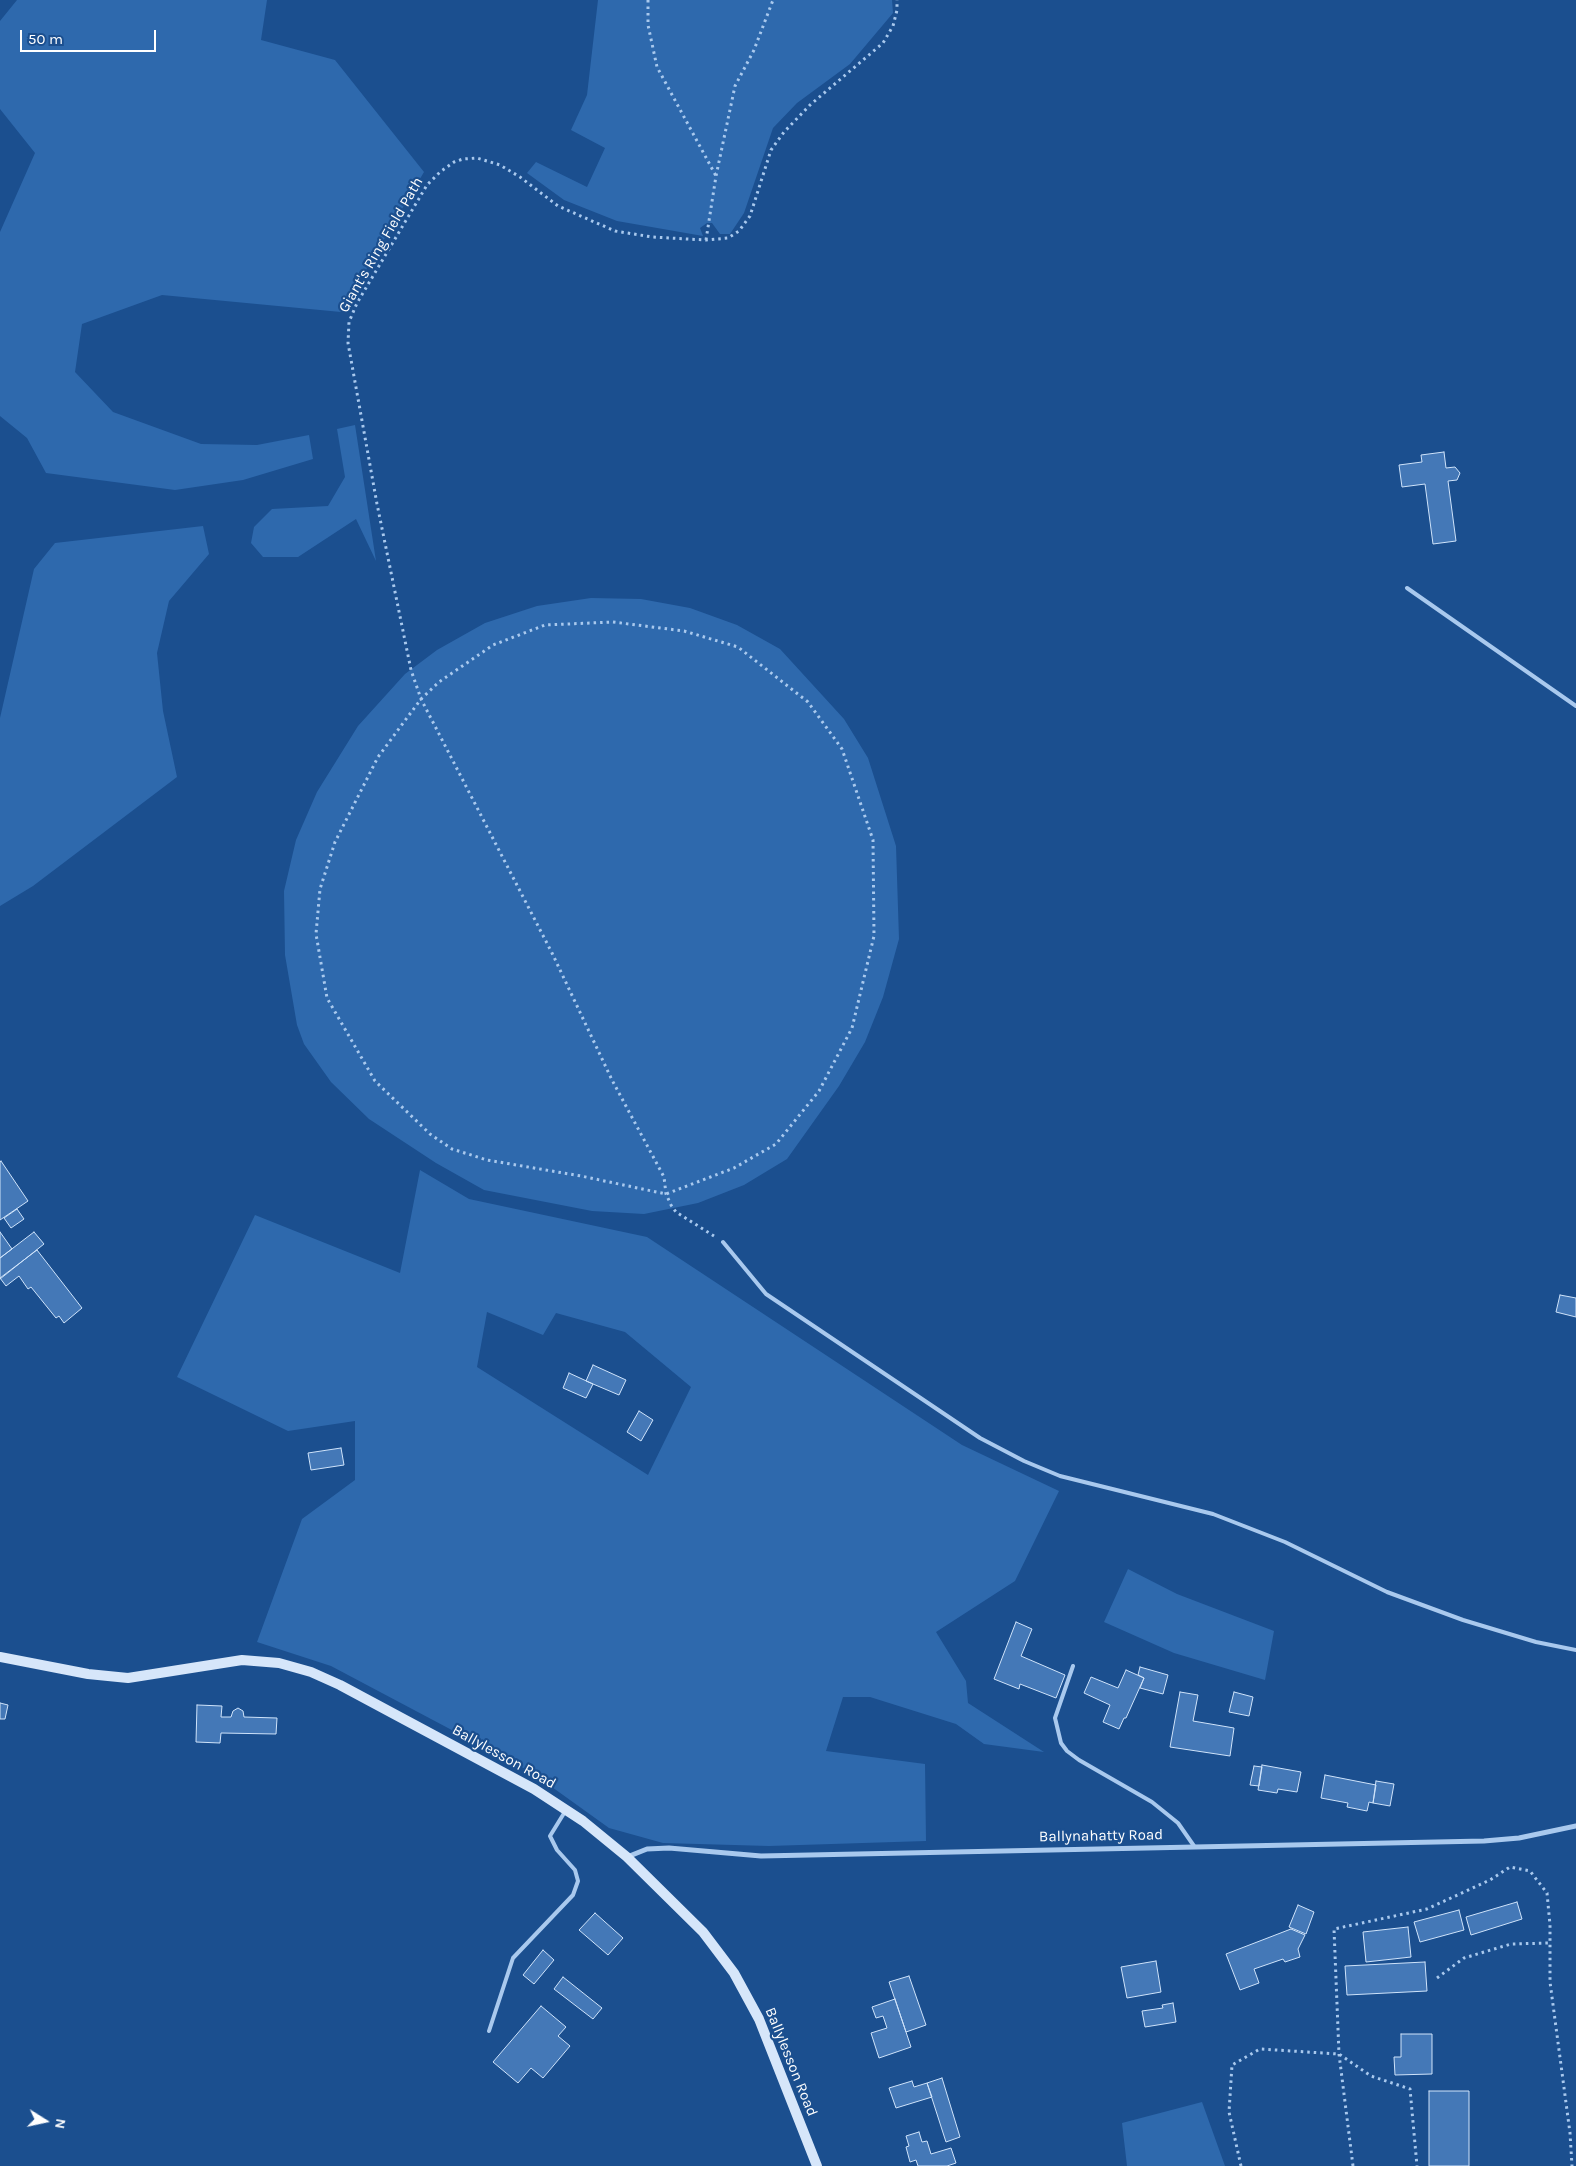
<!DOCTYPE html>
<style>
body{margin:0}
#map{position:relative;width:1576px;height:2166px;overflow:hidden;background:#1b4f8f;font-family:Karla,sans-serif}
canvas{display:block}
.north{position:absolute;left:20px;top:2096px;width:50px;height:50px;-webkit-text-stroke:4px #1b4f8f;paint-order:stroke;rotate:100deg;font-size:14px;font-weight:700;line-height:20px;text-align:center;color:#fff}
.north::after{content:'';display:block;margin:auto;width:18px;height:22px;background:#fff;clip-path:polygon(50% 0,100% 100%,50% 72%,0 100%)}
.scale{position:absolute;left:20px;top:30px;width:136px;height:22px;box-sizing:border-box;border:2px solid #fff;border-top:0;padding-left:6px;font-size:15px;line-height:18px;white-space:nowrap;color:#fff;-webkit-text-stroke:4px #1b4f8f;paint-order:stroke}
</style>
<div id="map">
<canvas width="1576" height="2166"></canvas>
<div class="north">N</div>
<div class="scale">50 m</div>
</div>
<script>
const c = document.querySelector('canvas').getContext('2d');
c.lineJoin = 'round';
function fillPath(path, color) { c.fillStyle = color; c.fill(path, 'evenodd'); }
const poly = rows => new Path2D(rows.map(r => 'M' + r).join(''));
function stroke(path, color, width, dash) { c.strokeStyle = color; c.lineWidth = width; c.lineCap = dash ? 'butt' : 'round'; c.setLineDash(dash || []); c.stroke(path); }
function label(font, color, halo, rows, align = 'center') {
  c.font = font + ' Karla,sans-serif'; c.lineWidth = 4.5; c.setLineDash([]); c.textBaseline = 'middle'; c.strokeStyle = halo; c.fillStyle = color; for (const [text, x, y, turn = 0] of rows) {
    c.save(); c.translate(x, y); c.rotate((+turn || 0) * Math.PI / 180); c.textAlign = isNaN(turn) ? turn : align; if (halo) c.strokeText(text, 0, 0); c.fillText(text, 0, 0); c.restore();
  }
}
const green = poly([
 [17,0,267,0,261,40,335,60,424,172,341,312,162,295,82,324,75,372,113,412,201,444,257,445,309,435,313,459,243,480,175,490,46,473,27,438,0,416,0,232,35,153,0,109,0,21],
 [598,0,892,0,893,13,850,64,797,103,773,128,744,213,730,234,720,234,712,223,707,223,700,228,703,236,617,221,564,200,527,173,536,162,587,187,605,148,571,130,587,95],
 [355,425,376,561,356,519,298,557,263,557,251,543,254,527,272,509,328,506,345,477,337,429],
 [203,526,209,554,169,601,157,653,163,711,177,777,33,886,0,906,0,718,34,569,55,543],
 [591,598,641,599,690,608,737,625,780,649,844,719,868,758,896,846,899,939,883,997,865,1042,839,1086,787,1159,744,1185,698,1203,644,1214,592,1211,484,1190,436,1163,369,1119,331,1082,304,1044,297,1025,285,955,284,891,296,840,317,792,358,726,405,674,437,650,485,623,537,606],
 [420,1170,469,1199,647,1237,962,1445,1059,1491,1015,1581,936,1632,966,1681,968,1703,1044,1752,984,1744,956,1724,870,1697,843,1697,826,1751,925,1764,926,1841,769,1846,663,1843,609,1828,531,1772,331,1666,257,1642,302,1519,355,1480,355,1421,288,1431,177,1377,255,1215,400,1273],
 [487,1312,543,1335,556,1313,625,1332,691,1387,648,1475,477,1367],
 [1128,1569,1177,1594,1274,1631,1265,1680,1174,1653,1104,1622],
 [1202,2102,1225,2166,1127,2166,1122,2123]
]);
const building = poly([
 [1444,452,1446,468,1455,467,1460,473,1457,480,1448,481,1456,541,1433,544,1425,484,1402,487,1399,465,1422,462,1421,455,1444,452],
 [1,1161,28,1201,0,1220,0,1162,1,1161],
 [17,1209,24,1219,11,1228,4,1218,17,1209],
 [0,1232,12,1249,0,1258,0,1232],
 [34,1232,44,1244,0,1279,0,1258,34,1232],
 [37,1250,82,1308,64,1323,59,1316,56,1318,31,1287,28,1289,19,1276,6,1286,0,1278,37,1250],
 [1560,1295,1576,1298,1576,1317,1556,1312,1560,1295],
 [593,1365,626,1380,619,1395,586,1381,593,1365],
 [569,1373,593,1384,586,1398,563,1388,569,1373],
 [639,1411,653,1420,641,1441,627,1432,639,1411],
 [341,1448,344,1465,311,1470,308,1453,341,1448],
 [1016,1622,1032,1629,1021,1656,1065,1675,1056,1698,1020,1684,1019,1689,994,1679,1016,1622],
 [1140,1667,1168,1675,1163,1694,1140,1688,1144,1678,1138,1675,1140,1667],
 [1126,1670,1144,1678,1126,1718,1124,1718,1119,1729,1103,1722,1110,1705,1084,1693,1091,1677,1118,1688,1126,1670],
 [1180,1692,1198,1695,1193,1721,1234,1728,1230,1756,1170,1747,1180,1692],
 [1234,1692,1253,1697,1249,1716,1229,1712,1234,1692],
 [0,1703,8,1705,5,1719,0,1719,0,1703],
 [197,1705,222,1706,221,1717,231,1717,233,1711,238,1708,243,1711,244,1717,277,1718,276,1734,221,1733,220,1743,196,1742,197,1705],
 [1262,1765,1301,1772,1297,1792,1278,1789,1277,1793,1258,1790,1262,1765],
 [1254,1766,1262,1767,1259,1786,1250,1785,1254,1766],
 [1325,1775,1376,1785,1373,1803,1369,1802,1367,1811,1347,1807,1348,1803,1321,1798,1325,1775],
 [1376,1781,1394,1784,1390,1806,1373,1803,1376,1781],
 [1517,1902,1522,1919,1471,1935,1466,1917,1517,1902],
 [1298,1905,1314,1912,1306,1934,1289,1927,1298,1905],
 [1459,1910,1464,1930,1420,1942,1414,1922,1459,1910],
 [595,1913,623,1938,608,1955,579,1930,595,1913],
 [1408,1927,1411,1957,1366,1962,1363,1932,1408,1927],
 [1291,1929,1305,1935,1298,1949,1300,1957,1285,1962,1283,1959,1254,1969,1259,1983,1240,1990,1226,1954,1291,1929],
 [543,1950,554,1960,534,1984,523,1975,543,1950],
 [1156,1961,1161,1992,1127,1998,1121,1967,1156,1961],
 [1425,1962,1427,1991,1347,1995,1345,1966,1425,1962],
 [909,1976,926,2025,906,2032,889,1982,909,1976],
 [563,1977,602,2008,593,2019,554,1989,563,1977],
 [895,1999,911,2047,879,2058,871,2033,887,2028,883,2016,876,2018,872,2007,895,1999],
 [1173,2003,1176,2022,1145,2027,1142,2011,1163,2008,1162,2005,1173,2003],
 [541,2006,566,2027,558,2036,570,2046,543,2078,531,2068,518,2083,493,2062,541,2006],
 [1401,2034,1432,2034,1432,2074,1395,2075,1394,2057,1401,2057,1401,2034],
 [942,2078,960,2137,946,2142,927,2083,942,2078],
 [912,2081,914,2087,927,2083,932,2097,896,2108,889,2088,912,2081],
 [1429,2091,1469,2091,1469,2166,1429,2166,1429,2091],
 [919,2132,922,2142,927,2141,931,2154,951,2148,956,2163,947,2166,918,2166,916,2160,910,2162,906,2147,909,2146,906,2136,919,2132]
]);
const path = poly([
 [648,0,648,25,657,67,716,176],
 [706,240,716,176,735,86,754,50,773,0],
 [613,622,684,631,738,647,808,702,842,749,873,840,874,936,852,1028,819,1091,776,1144,734,1168,666,1194,581,1176,487,1160,452,1149,430,1134,375,1081,327,998,316,934,320,889,335,842,378,757,421,699,439,682,493,645,545,625,613,622],
 [714,1236,676,1212,671,1205,666,1194,664,1177,612,1080,552,953,421,699,411,670,377,504,348,343,349,322,357,303,427,185,440,172,454,162,463,159,477,158,500,165,520,177,558,206,615,231,652,237,706,240,728,238,739,231,750,216,771,150,784,132,810,105,883,43,893,26,897,10,897,0],
 [1437,1978,1464,1958,1511,1944,1550,1943],
 [1241,2166,1229,2112,1232,2065,1260,2049,1339,2054,1371,2076,1410,2089,1417,2166],
 [1353,2166,1339,2054,1334,1929,1427,1909,1490,1880,1510,1867,1530,1871,1547,1893,1550,1925,1550,1982,1570,2133,1572,2166]
]);
const service = poly([
 [1407,588,1576,706],
 [723,1242,766,1294,980,1438,1024,1461,1060,1476,1213,1514,1285,1542,1387,1592,1463,1620,1536,1642,1576,1650],
 [1073,1666,1055,1718,1061,1743,1067,1751,1079,1760,1152,1802,1178,1823,1194,1846],
 [489,2031,513,1958,573,1895,578,1881,575,1870,557,1850,550,1836,566,1810]
]);
const minor = poly([
 [627,1857,647,1849,669,1848,761,1856,1484,1841,1519,1838,1576,1826]
]);
const secondary = poly([
 [0,1657,88,1674,128,1678,242,1660,279,1663,311,1672,340,1685,534,1789,583,1821,627,1857,703,1932,734,1973,759,2019,817,2166]
]);
const streetNames = [
 ["Giant's Ring Field Path",381,245,-60],
 ["Ballylesson Road",504,1757,29],
 ["Ballynahatty Road",1101,1836,-1],
 ["Ballylesson Road",791,2062,68]
];
fillPath(green, '#2e69ad');
fillPath(building, '#4478b7');
stroke(building, '#cfe3fa', 1);
stroke(path, '#a9c9ee', 3, [2.5, 4]);
stroke(service, '#a9c9ee', 4);
stroke(minor, '#a9c9ee', 5);
stroke(secondary, '#d6e6fa', 10);
label('15px', '#fff', '#1b4f8f', streetNames);
</script>
